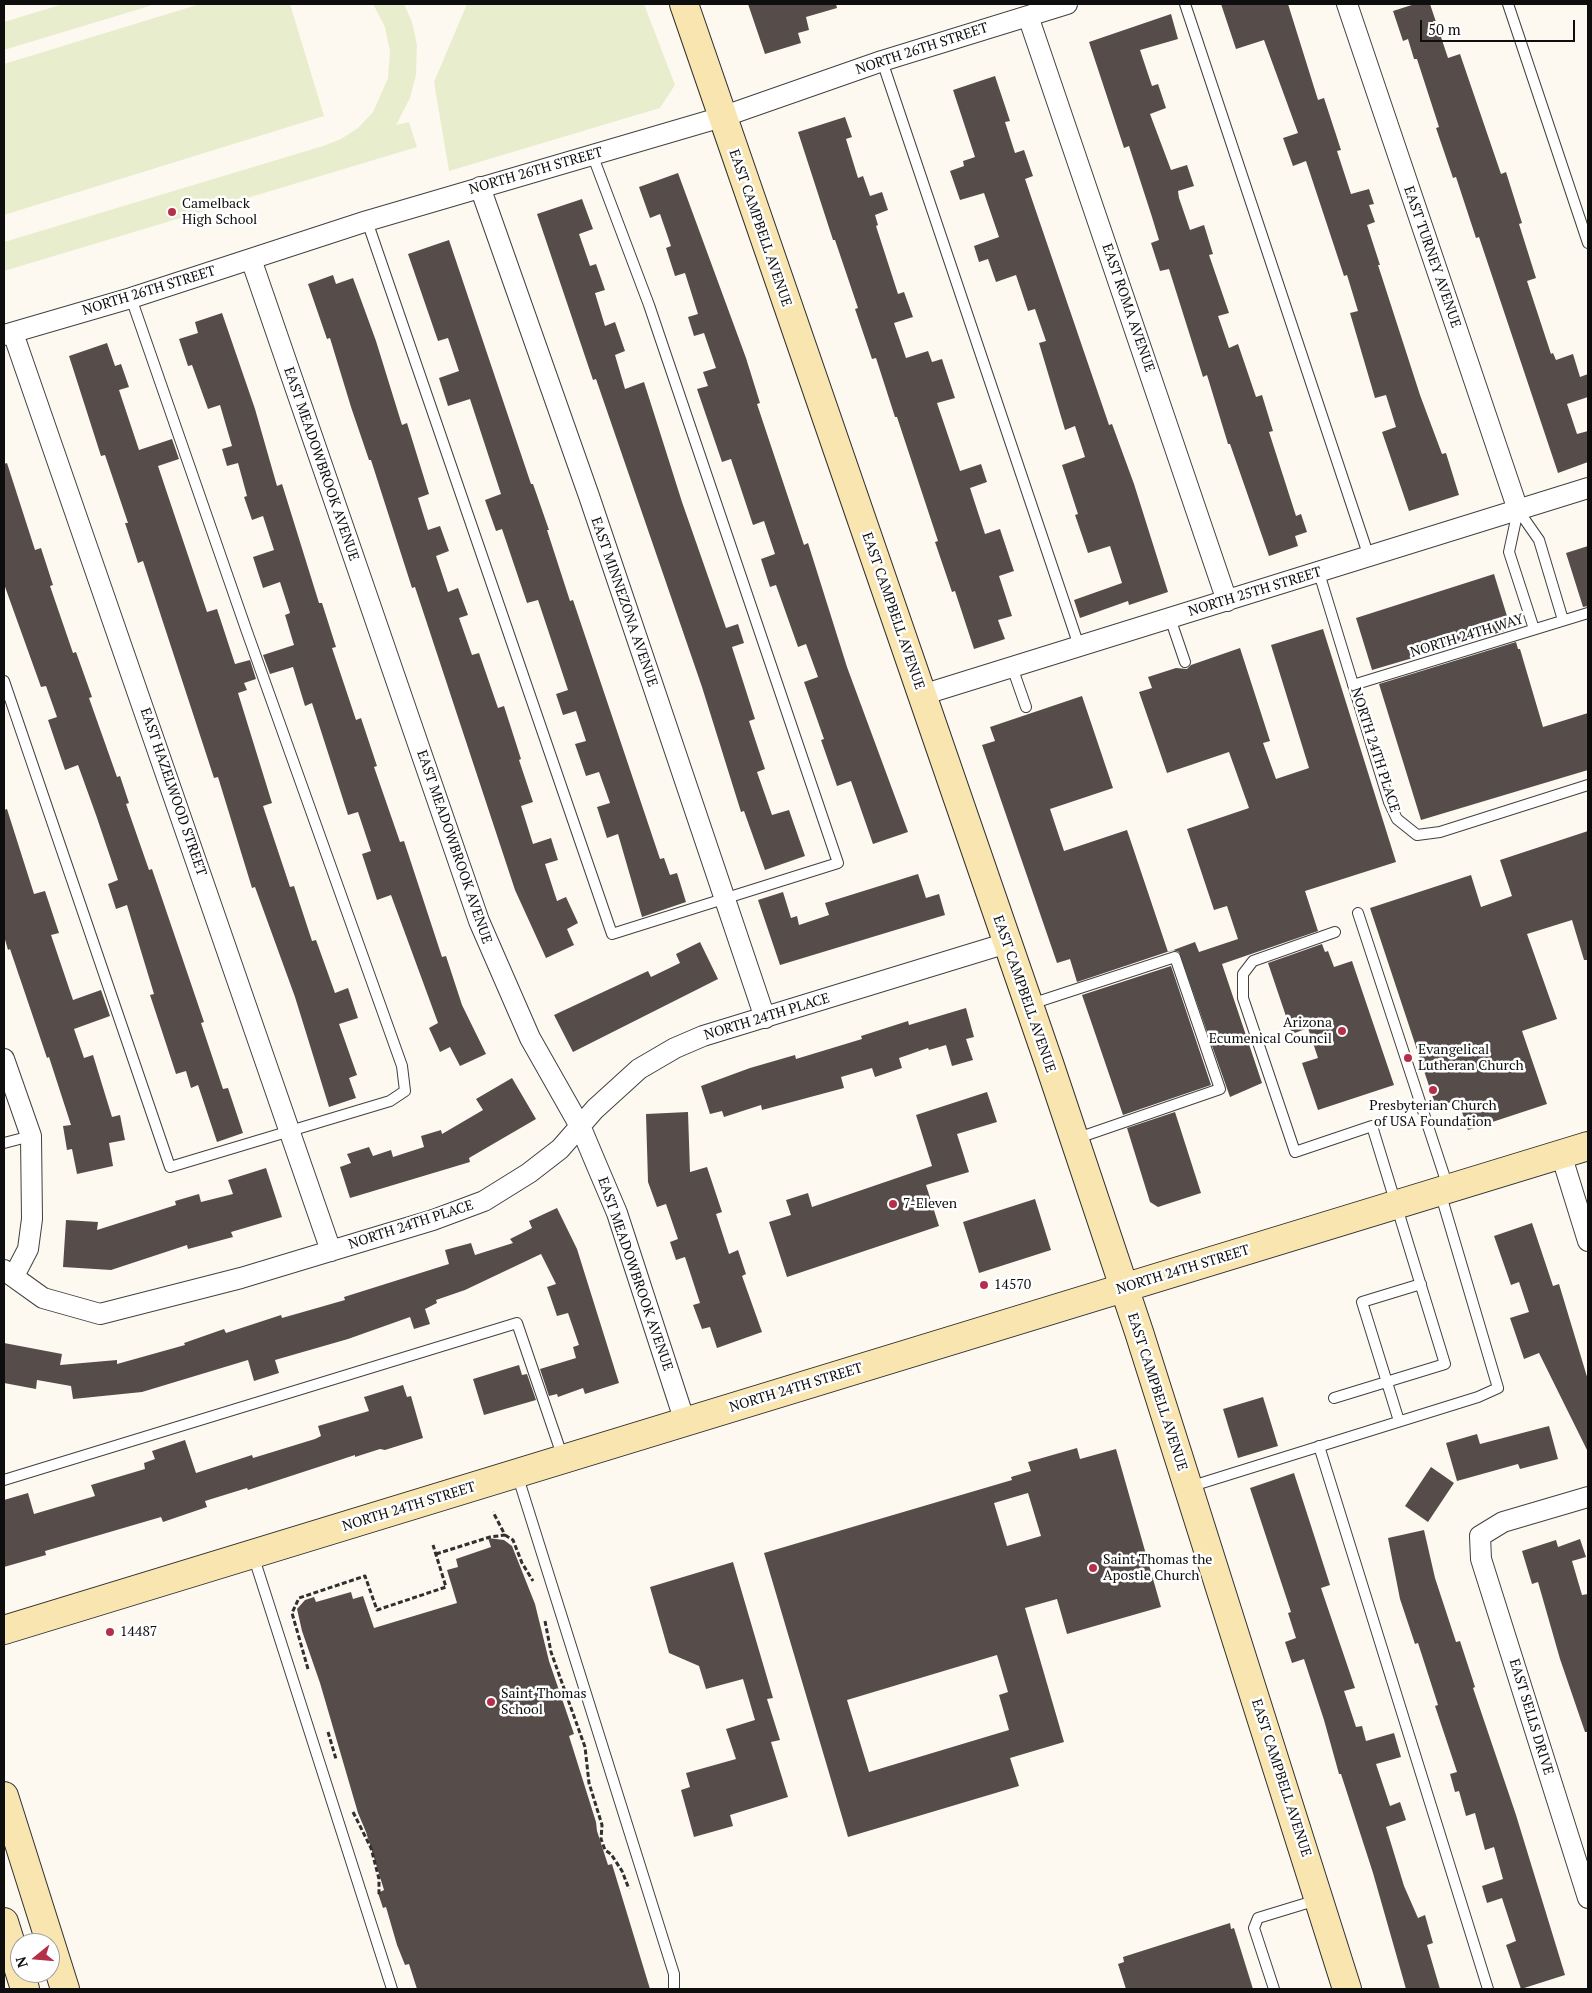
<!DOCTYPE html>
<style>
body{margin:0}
#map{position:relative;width:1592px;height:1993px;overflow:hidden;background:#fef9f0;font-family:"PT Serif",serif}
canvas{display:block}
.frame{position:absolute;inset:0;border:5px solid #0e0e0e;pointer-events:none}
.north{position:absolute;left:10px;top:1933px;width:50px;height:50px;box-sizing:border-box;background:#fff;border:1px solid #9f9f9f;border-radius:50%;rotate:253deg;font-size:14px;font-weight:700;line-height:20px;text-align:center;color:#0e0e0e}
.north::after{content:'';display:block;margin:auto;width:18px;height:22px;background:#b52f4b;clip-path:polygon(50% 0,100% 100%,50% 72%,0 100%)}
.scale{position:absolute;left:1420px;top:20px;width:155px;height:22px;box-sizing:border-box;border:2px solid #0e0e0e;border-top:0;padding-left:6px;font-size:15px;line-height:18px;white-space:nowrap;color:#0e0e0e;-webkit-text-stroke:4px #fff;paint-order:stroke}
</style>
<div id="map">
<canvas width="1592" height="1993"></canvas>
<div class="frame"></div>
<div class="north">N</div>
<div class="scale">50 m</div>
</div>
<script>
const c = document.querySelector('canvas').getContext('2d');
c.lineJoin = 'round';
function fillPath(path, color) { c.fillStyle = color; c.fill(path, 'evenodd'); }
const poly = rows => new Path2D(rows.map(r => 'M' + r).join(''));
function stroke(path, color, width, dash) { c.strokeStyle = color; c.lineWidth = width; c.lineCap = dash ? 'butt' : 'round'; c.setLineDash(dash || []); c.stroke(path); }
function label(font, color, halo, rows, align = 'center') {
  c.font = font + ' "PT Serif",serif'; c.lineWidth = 5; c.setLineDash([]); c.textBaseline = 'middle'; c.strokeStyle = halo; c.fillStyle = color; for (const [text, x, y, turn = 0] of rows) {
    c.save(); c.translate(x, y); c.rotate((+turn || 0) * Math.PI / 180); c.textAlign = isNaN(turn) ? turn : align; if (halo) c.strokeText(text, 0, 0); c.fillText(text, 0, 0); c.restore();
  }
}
const pitch = poly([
 [63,4,156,4,4,50,4,22],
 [200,4,290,4,324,116,4,215,4,64],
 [373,4,404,4,412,22,417,45,416,75,410,98,396,125,409,122,417,147,4,271,4,242,323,146,341,139,358,128,373,112,388,78,390,52,385,27],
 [467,4,644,4,675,85,660,108,449,171,434,82]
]);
const building = poly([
 [748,4,836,4,837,8,806,17,809,30,798,33,801,43,765,54],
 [1221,4,1288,4,1318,100,1324,98,1341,150,1337,151,1351,194,1369,189,1374,204,1369,205,1375,222,1367,225,1380,265,1378,265,1420,395,1442,454,1446,453,1459,495,1409,511,1382,432,1396,427,1386,395,1375,398,1350,313,1358,311,1347,275,1344,276,1306,161,1293,166,1283,138,1298,133,1264,40,1236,49],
 [1415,4,1430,4,1448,58,1460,54,1501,174,1506,172,1522,223,1519,224,1536,278,1527,281,1551,354,1553,353,1556,360,1573,354,1580,377,1588,374,1588,397,1567,404,1577,434,1588,431,1588,462,1558,473,1479,237,1476,238,1456,177,1453,178,1436,128,1439,127,1417,59,1414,59,1408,39,1403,41,1393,11],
 [1171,14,1178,39,1140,50,1152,86,1158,84,1166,108,1150,114,1171,170,1187,165,1194,186,1178,191,1179,198,1190,230,1204,225,1213,254,1209,255,1229,313,1218,316,1229,348,1238,344,1256,397,1262,395,1273,431,1269,432,1296,516,1301,514,1307,532,1295,536,1298,546,1269,556,1230,444,1228,444,1207,375,1203,377,1169,269,1160,271,1151,243,1159,240,1152,217,1129,146,1124,148,1089,42],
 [995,76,1010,121,1005,122,1015,153,1024,150,1033,176,1025,179,1109,425,1112,424,1134,484,1168,592,1129,605,1128,601,1080,618,1074,600,1122,583,1110,546,1088,553,1075,515,1078,514,1062,465,1085,457,1075,426,1065,430,1039,343,1046,341,1035,309,1028,311,1016,275,996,282,988,259,979,262,974,246,999,237,984,193,960,200,950,171,964,166,963,161,975,157,953,90],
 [845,117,852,137,846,139,858,178,863,176,870,196,882,192,888,210,875,215,878,225,876,226,898,294,904,292,913,317,894,323,906,358,928,351,932,362,942,359,955,398,937,403,960,471,981,464,987,482,970,488,985,534,1000,529,1014,571,999,576,1012,616,998,620,1005,639,974,649,955,591,952,592,935,542,938,541,897,417,895,417,876,358,872,359,855,309,858,308,835,240,833,240,798,132],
 [678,173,746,358,760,403,757,404,804,545,808,543,847,667,908,832,873,844,851,781,837,786,821,740,824,739,804,682,818,677,806,644,798,647,776,585,770,587,761,559,775,554,764,521,753,525,731,459,722,462,697,389,708,386,703,372,716,368,704,333,694,336,688,317,698,314,685,273,675,276,666,248,671,246,660,214,650,218,639,187],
 [582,199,593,229,579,234,590,266,596,264,605,290,595,293,605,326,615,322,625,351,615,355,625,389,644,382,682,502,726,628,738,624,744,643,732,647,755,719,749,721,765,769,757,772,772,815,789,810,805,856,765,870,744,811,741,812,702,687,596,379,593,380,537,214],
 [449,240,531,484,533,484,549,530,547,530,570,601,573,600,660,859,664,858,670,875,677,873,686,902,642,917,618,834,607,838,597,807,610,803,599,772,586,776,575,744,586,741,576,711,563,715,556,694,568,690,538,600,527,603,502,529,496,531,485,500,501,494,470,399,448,406,439,378,459,371,448,338,438,341,408,254],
 [333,275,336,284,353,278,376,341,402,425,407,423,429,494,418,498,428,530,440,526,449,551,436,556,448,592,458,588,468,615,459,618,472,655,479,653,498,708,504,706,521,759,519,760,533,802,521,806,533,844,551,838,558,860,545,864,557,901,566,897,578,923,567,929,574,945,546,958,515,890,415,587,412,588,371,460,369,460,351,407,330,338,327,339,308,284],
 [222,313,255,409,277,486,282,484,319,603,322,603,336,647,332,648,356,720,361,718,377,766,374,767,400,842,404,841,442,957,446,956,462,1005,486,1054,460,1066,450,1047,440,1052,429,1028,438,1023,391,895,377,900,362,854,371,851,358,812,348,815,312,703,305,706,293,667,270,674,263,655,294,645,285,615,290,613,280,582,263,588,253,557,274,550,263,516,252,520,244,497,247,496,238,463,227,466,222,449,232,446,220,405,208,409,192,365,188,366,179,339,198,333,195,322],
 [107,343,115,366,121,364,129,387,119,390,139,450,172,439,179,459,158,466,207,612,217,609,235,664,250,660,256,679,244,683,247,690,238,693,272,803,263,806,290,887,294,886,312,941,316,940,335,993,348,988,358,1018,339,1024,357,1075,349,1078,356,1098,329,1107,295,997,255,887,252,888,218,777,214,778,143,561,138,563,125,523,128,523,105,455,101,456,69,356],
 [7,463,35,550,41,548,53,585,50,586,73,653,76,652,92,697,89,698,117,777,120,776,129,803,126,804,149,870,152,869,204,1022,201,1023,223,1089,228,1088,243,1133,217,1142,198,1085,191,1088,186,1071,176,1074,150,995,154,994,127,905,116,909,108,884,118,880,96,815,78,765,65,770,48,720,57,717,46,686,41,687,4,584,4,464],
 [1588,546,1588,606,1583,607,1566,553],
 [1494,574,1511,629,1372,670,1356,618],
 [1323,629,1396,862,1305,891,1318,931,1222,964,1262,1083,1230,1097,1179,952,1173,950,1077,982,1070,959,1057,963,982,745,995,741,990,727,1082,696,1113,788,1050,809,1064,851,1127,830,1168,952,1195,942,1199,952,1238,939,1227,906,1214,910,1187,829,1249,808,1229,752,1167,773,1139,692,1152,688,1148,677,1176,668,1187,669,1191,665,1240,648,1270,741,1263,743,1276,779,1309,768,1271,645],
 [1516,642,1518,649,1520,649,1543,727,1588,713,1588,770,1421,820,1379,684],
 [7,809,34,894,45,891,59,933,51,935,73,1000,101,990,110,1016,74,1029,84,1058,93,1055,112,1117,120,1115,125,1140,109,1143,113,1166,77,1174,72,1149,67,1150,63,1126,71,1125,49,1057,47,1058,10,949,8,950,4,936,4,810],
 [1588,831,1588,960,1584,960,1572,920,1527,934,1557,1019,1522,1031,1547,1104,1468,1130,1458,1100,1436,1107,1370,908,1471,875,1481,907,1512,896,1500,860],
 [918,874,926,898,939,894,945,915,780,965,758,900,783,892,791,918,797,916,799,925,829,915,825,903],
 [700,942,718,979,573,1052,554,1015,648,971,651,977,680,963,676,954],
 [1322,944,1325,952,1328,951,1334,967,1352,961,1394,1085,1318,1110,1302,1063,1318,1058,1308,1028,1292,1034,1268,963],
 [1171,966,1211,1085,1123,1115,1082,995],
 [966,1008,974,1037,966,1039,973,1060,952,1066,946,1045,929,1050,928,1048,899,1058,902,1068,875,1077,872,1068,841,1077,844,1088,762,1110,761,1105,724,1117,722,1111,710,1114,701,1086,750,1068,795,1055,796,1059,862,1039,861,1036,908,1021,909,1025],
 [512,1078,536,1119,469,1158,470,1162,350,1198,340,1167,351,1163,347,1154,369,1147,373,1156,391,1150,393,1157,424,1147,421,1136,441,1130,442,1134,483,1110,476,1099],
 [987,1092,997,1122,957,1134,969,1172,926,1185,939,1226,787,1277,769,1222,791,1215,786,1200,808,1193,812,1207,932,1166,916,1115],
 [688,1112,690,1172,707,1167,722,1212,716,1214,729,1254,738,1250,746,1274,742,1276,762,1332,717,1348,710,1327,702,1329,693,1305,700,1303,685,1257,676,1260,670,1242,678,1239,666,1204,657,1207,648,1182,646,1114],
 [1175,1112,1201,1193,1158,1207,1150,1202,1127,1128],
 [266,1168,282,1217,231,1232,233,1237,188,1249,187,1245,111,1270,63,1267,66,1220,98,1222,97,1230,176,1205,175,1201,199,1194,201,1202,233,1194,228,1180],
 [1035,1199,1051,1250,979,1273,963,1222],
 [557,1208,577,1249,619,1383,585,1394,583,1388,558,1397,557,1394,549,1396,540,1369,576,1358,573,1347,579,1345,568,1313,557,1316,547,1287,556,1284,541,1254,465,1290,436,1300,437,1303,425,1309,430,1324,414,1329,410,1317,348,1339,275,1360,279,1373,254,1381,248,1360,142,1392,73,1399,71,1386,37,1380,36,1389,4,1383,4,1343,62,1354,60,1365,117,1360,117,1364,185,1345,184,1343,224,1329,226,1333,281,1315,282,1318,345,1300,344,1297,449,1264,445,1250,471,1243,475,1255,513,1243,510,1239,532,1228,529,1221],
 [1532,1223,1553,1286,1559,1284,1588,1380,1588,1452,1539,1353,1524,1359,1510,1318,1529,1312,1519,1282,1511,1285,1494,1236],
 [519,1365,522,1375,527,1374,536,1400,484,1415,473,1379],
 [403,1385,407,1397,411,1396,423,1438,385,1450,380,1449,355,1457,355,1455,248,1490,247,1488,205,1501,207,1507,163,1522,161,1517,45,1551,46,1555,4,1567,4,1500,28,1493,34,1514,95,1496,91,1485,145,1469,144,1463,155,1459,152,1451,185,1440,196,1473,252,1455,253,1458,315,1439,321,1436,318,1426,369,1411,364,1397],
 [1263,1397,1278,1446,1238,1458,1223,1409],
 [1549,1426,1558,1459,1520,1469,1518,1464,1457,1481,1446,1443,1477,1434,1480,1444],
 [1077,1448,1080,1459,1116,1449,1161,1607,1067,1634,1057,1599,1025,1608,1064,1742,1010,1758,1019,1786,848,1837,764,1553,1012,1480,1011,1477,1031,1471,1028,1462],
 [1028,1493,1041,1536,1007,1546,994,1503],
 [997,1655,1008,1692,999,1695,1009,1730,869,1772,847,1700],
 [1431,1467,1454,1483,1428,1522,1405,1506],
 [1294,1473,1330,1585,1321,1588,1355,1688,1344,1691,1356,1727,1362,1726,1366,1741,1394,1733,1401,1757,1376,1764,1390,1806,1400,1802,1406,1820,1386,1827,1404,1886,1418,1918,1425,1915,1433,1943,1427,1945,1440,1989,1406,1989,1373,1873,1341,1774,1339,1774,1324,1720,1304,1659,1292,1663,1285,1642,1296,1638,1288,1613,1291,1612,1250,1488],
 [1424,1530,1435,1578,1456,1642,1460,1641,1475,1687,1473,1688,1516,1815,1565,1975,1521,1989,1506,1945,1516,1941,1502,1898,1487,1903,1482,1886,1503,1879,1494,1847,1485,1850,1475,1813,1466,1816,1459,1791,1455,1792,1450,1774,1457,1772,1435,1706,1438,1705,1418,1643,1415,1644,1400,1599,1388,1538],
 [488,1538,504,1540,512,1546,535,1604,549,1661,574,1734,569,1736,596,1822,597,1831,608,1865,612,1864,650,1989,417,1989,409,1964,405,1965,397,1945,386,1907,383,1908,378,1893,384,1890,366,1832,358,1813,320,1683,302,1631,297,1609,305,1600,314,1597,316,1602,351,1592,353,1599,363,1596,374,1628,457,1603,447,1570,458,1567,456,1559,491,1547],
 [1580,1539,1586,1557,1572,1561,1582,1595,1588,1594,1588,1732,1585,1732,1560,1659,1538,1582,1532,1584,1522,1551,1556,1540,1558,1547],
 [733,1562,773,1698,767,1699,780,1740,771,1742,788,1797,730,1815,733,1826,694,1837,681,1790,690,1787,686,1773,736,1759,726,1729,755,1720,743,1679,706,1689,699,1666,669,1653,650,1587],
 [1230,1923,1231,1929,1234,1928,1253,1989,1126,1989,1118,1964,1124,1962,1123,1957]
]);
const path = poly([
 [505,1535,513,1540,522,1563,533,1581],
 [436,1554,490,1537,505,1535,493,1512],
 [545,1621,551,1652,585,1747,589,1783,602,1825,601,1839,605,1850,611,1854,622,1871,629,1889],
 [308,1669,292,1613,299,1598,365,1576,377,1610,446,1587,433,1545],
 [328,1732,336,1759],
 [353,1812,371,1848,379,1879,379,1896]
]);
const lane = poly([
 [1185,4,1369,557],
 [1508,4,1588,243],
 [882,61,1079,646],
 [367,221,612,934,838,863,649,305,592,154],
 [1518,510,1509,552,1534,629],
 [1518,510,1539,540,1563,620],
 [1319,573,1389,802,1397,819,1417,835,1440,832,1588,785],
 [1170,618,1185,662],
 [1012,667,1026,707],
 [4,681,170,1167,390,1101,405,1091,402,1066,246,629,131,298],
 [1353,685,1588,613],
 [1358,913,1448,1187],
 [1031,1004,1175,957,1220,1089,1075,1139],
 [4,1143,31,1136],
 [1334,1398,1445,1364,1372,1126,1295,1152,1243,998,1243,974,1253,961,1335,932],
 [1399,1421,1362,1302,1421,1284],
 [1319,1446,1488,1989],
 [517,1474,674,1974,674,1989],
 [4,1480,517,1323,563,1458],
 [1189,1487,1478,1397,1498,1388,1440,1192],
 [253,1555,392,1989],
 [1274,1989,1254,1928,1258,1918,1317,1900]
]);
const street = poly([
 [1347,4,1518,510],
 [1028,16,1227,601],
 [480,187,589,496,765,1018],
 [251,259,479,921,530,1038,581,1128,597,1166,617,1213,685,1422],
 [13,333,331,1251],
 [4,335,131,298,367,221,722,117,882,61,1067,4],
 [922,695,1588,488],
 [4,1059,31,1136,32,1219,28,1249,14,1276],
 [1561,1154,1588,1241],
 [4,1270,43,1298,100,1314,241,1278,433,1220,484,1201,529,1173,560,1149,595,1109,639,1069,675,1048,703,1036,1007,943],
 [1588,1497,1503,1522,1480,1536,1481,1559,1588,1898]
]);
const secondary = poly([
 [684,4,1049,1063,1139,1332,1347,1989],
 [4,1630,1588,1146],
 [4,1796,65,1989],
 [4,1922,25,1989]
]);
const markers = [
 [172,212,5,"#b52f4b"],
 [1342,1031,5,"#b52f4b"],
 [1408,1058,5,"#b52f4b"],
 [1433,1090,5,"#b52f4b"],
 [893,1204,5,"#b52f4b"],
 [984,1285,5,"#b52f4b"],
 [1093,1568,5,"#b52f4b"],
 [110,1632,5,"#b52f4b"],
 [491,1702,5,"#b52f4b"]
];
const streetNames = [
 ["NORTH 26TH STREET",922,49,-18],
 ["NORTH 26TH STREET",536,171,-16],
 ["EAST CAMPBELL AVENUE",760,228,71],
 ["EAST TURNEY AVENUE",1432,257,71],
 ["NORTH 26TH STREET",149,291,-17],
 ["EAST ROMA AVENUE",1128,308,71],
 ["EAST MEADOWBROOK AVENUE",321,464,71],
 ["NORTH 25TH STREET",1255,592,-17],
 ["EAST MINNEZONA AVENUE",624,602,71],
 ["EAST CAMPBELL AVENUE",893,611,71],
 ["NORTH 24TH WAY",1467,636,-17],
 ["NORTH 24TH PLACE",1375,750,72],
 ["EAST HAZELWOOD STREET",173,792,71],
 ["EAST MEADOWBROOK AVENUE",454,847,71],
 ["EAST CAMPBELL AVENUE",1024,994,71],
 ["NORTH 24TH PLACE",767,1017,-17],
 ["NORTH 24TH PLACE",411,1225,-18],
 ["NORTH 24TH STREET",1183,1270,-17],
 ["EAST MEADOWBROOK AVENUE",635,1274,71],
 ["NORTH 24TH STREET",796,1388,-17],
 ["EAST CAMPBELL AVENUE",1157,1392,72],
 ["NORTH 24TH STREET",409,1507,-17],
 ["EAST SELLS DRIVE",1531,1717,73],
 ["EAST CAMPBELL AVENUE",1281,1778,72]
];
const poiNames = [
 ["Camelback",182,204],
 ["High School",182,220],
 ["Arizona",1332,1023,"right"],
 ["Ecumenical Council",1332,1039,"right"],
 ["Evangelical",1418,1050],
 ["Lutheran Church",1418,1066],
 ["Presbyterian Church",1433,1106,"center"],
 ["of USA Foundation",1433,1122,"center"],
 ["7-Eleven",903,1204],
 ["14570",994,1285],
 ["Saint Thomas the",1103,1560],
 ["Apostle Church",1103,1576],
 ["14487",120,1632],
 ["Saint Thomas",501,1694],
 ["School",501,1710]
];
fillPath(pitch, '#e8eecd');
fillPath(building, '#564d4b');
stroke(lane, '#414141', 12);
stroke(street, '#414141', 22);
stroke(secondary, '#303030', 30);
stroke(path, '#303030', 3, [5, 2.5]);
stroke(lane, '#fff', 10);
stroke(street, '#fff', 20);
stroke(secondary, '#f9e5af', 28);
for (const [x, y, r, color] of markers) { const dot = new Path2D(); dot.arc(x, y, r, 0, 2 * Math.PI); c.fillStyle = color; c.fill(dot); stroke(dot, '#fff', 2); }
label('14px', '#0e0e0e', '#fff', streetNames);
label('14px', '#0e0e0e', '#fff', poiNames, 'left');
</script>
